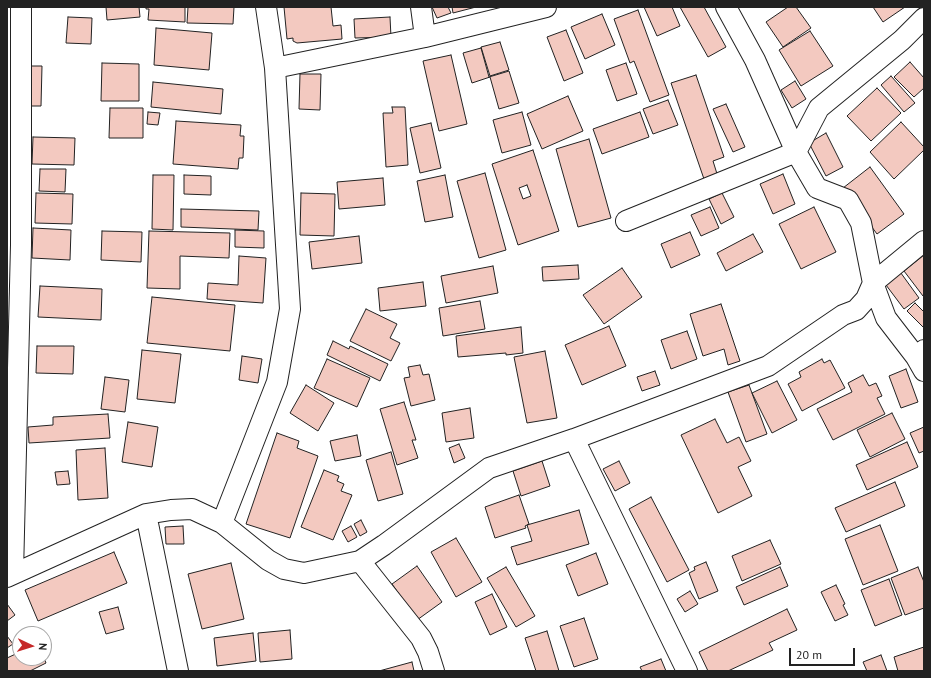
<!DOCTYPE html>
<style>
body{margin:0}
#map{position:relative;width:931px;height:678px;overflow:hidden;background:#fff;font-family:"PT Sans",sans-serif}
canvas{display:block}
.frame{position:absolute;inset:0;border:8px solid #222;pointer-events:none}
.north{position:absolute;left:12px;top:626px;width:40px;height:40px;box-sizing:border-box;background:#fff;border:1px solid #a7a7a7;border-radius:50%;rotate:94deg;font-size:11px;font-weight:700;line-height:16px;text-align:center;color:#222}
.north::after{content:'';display:block;margin:auto;width:14px;height:18px;background:#c62828;clip-path:polygon(50% 0,100% 100%,50% 72%,0 100%)}
.scale{position:absolute;left:789px;top:648px;width:66px;height:18px;box-sizing:border-box;border:2px solid #222;border-top:0;padding-left:5px;font-size:12px;line-height:14px;white-space:nowrap;color:#222;-webkit-text-stroke:3px #fff;paint-order:stroke}
</style>
<div id="map">
<canvas width="931" height="678"></canvas>
<div class="frame"></div>
<div class="north">N</div>
<div class="scale">20 m</div>
</div>
<script>
const c = document.querySelector('canvas').getContext('2d');
c.lineJoin = 'round';
function fillPath(path, color) { c.fillStyle = color; c.fill(path, 'evenodd'); }
const poly = rows => new Path2D(rows.map(r => 'M' + r).join(''));
function stroke(path, color, width, dash) { c.strokeStyle = color; c.lineWidth = width; c.lineCap = dash ? 'butt' : 'round'; c.setLineDash(dash || []); c.stroke(path); }
const building = poly([
 [106,7,139,7,140,17,107,20,106,7],
 [146,7,185,7,185,22,148,20,149,9,146,9,146,7],
 [188,7,234,7,233,24,187,23,188,7],
 [284,7,331,7,333,26,341,25,342,39,297,43,293,41,293,38,287,39,284,7],
 [432,7,448,7,451,13,437,18,432,7],
 [452,7,476,7,453,13,452,7],
 [644,7,672,7,680,26,657,36,644,7],
 [680,7,704,7,726,47,708,57,680,7],
 [788,7,796,7,811,28,783,47,766,22,788,7],
 [873,7,905,7,883,22,873,7],
 [638,10,669,95,650,102,634,61,630,63,614,19,638,10],
 [602,14,615,45,585,59,571,27,602,14],
 [68,17,92,18,91,44,66,43,68,17],
 [390,17,391,37,355,38,354,19,390,17],
 [156,28,212,33,209,70,154,65,156,28],
 [566,30,583,73,564,81,547,37,566,30],
 [810,31,833,66,801,86,779,50,810,31],
 [500,42,509,70,490,76,481,47,500,42],
 [481,48,489,77,509,71,519,103,499,109,490,77,472,83,463,53,481,48],
 [451,55,467,124,439,131,423,61,451,55],
 [910,62,924,78,924,88,914,97,894,77,910,62],
 [102,63,139,64,139,101,101,101,102,63],
 [626,63,637,94,617,101,606,70,626,63],
 [28,66,42,66,41,106,27,106,28,66],
 [300,74,321,74,320,110,299,109,300,74],
 [696,75,724,157,713,161,718,177,705,182,671,83,696,75],
 [891,76,915,103,904,112,881,85,891,76],
 [795,81,806,99,792,108,781,90,795,81],
 [153,82,223,89,221,114,151,107,153,82],
 [877,88,901,113,871,141,847,116,877,88],
 [568,96,583,131,542,149,527,114,568,96],
 [668,100,678,125,653,134,643,109,668,100],
 [726,104,745,147,733,152,713,109,726,104],
 [392,107,405,107,408,165,386,167,383,113,393,113,392,107],
 [110,108,143,108,143,138,109,138,110,108],
 [148,112,160,113,158,125,147,124,148,112],
 [522,112,531,145,502,153,493,120,522,112],
 [640,112,649,137,602,154,593,129,640,112],
 [176,121,241,125,240,136,244,136,243,158,239,158,238,169,173,164,176,121],
 [901,122,924,147,924,150,894,179,870,152,901,122],
 [431,123,441,168,420,173,410,128,431,123],
 [826,133,843,167,826,176,809,143,826,133],
 [33,137,75,138,74,165,32,164,33,137],
 [589,139,611,218,578,227,556,149,589,139],
 [533,150,559,231,518,245,492,164,533,150],
 [527,185,531,196,523,199,519,188,527,185],
 [870,167,904,214,877,234,843,188,870,167],
 [40,169,66,169,65,192,39,191,40,169],
 [485,173,506,250,479,258,457,181,485,173],
 [783,174,795,204,773,214,760,184,783,174],
 [153,175,174,175,173,230,152,229,153,175],
 [184,175,211,176,211,195,184,194,184,175],
 [445,175,453,217,425,222,417,181,445,175],
 [383,178,385,205,339,209,337,182,383,178],
 [36,193,73,194,72,224,35,223,36,193],
 [301,193,335,194,334,236,300,235,301,193],
 [722,193,734,217,721,224,709,199,722,193],
 [710,207,719,228,701,236,691,215,710,207],
 [814,207,836,252,801,269,779,224,814,207],
 [181,209,259,211,258,230,181,227,181,209],
 [33,228,71,230,70,260,32,258,33,228],
 [235,230,264,231,264,248,235,247,235,230],
 [102,231,142,232,141,262,101,260,102,231],
 [149,231,230,233,229,258,180,256,180,289,147,288,149,231],
 [690,232,700,255,671,268,661,244,690,232],
 [753,234,763,252,726,271,717,253,753,234],
 [359,236,362,263,312,269,309,242,359,236],
 [924,255,924,296,923,296,904,271,924,255],
 [239,256,266,258,263,303,207,299,208,283,238,285,239,256],
 [578,265,579,279,543,281,542,267,578,265],
 [493,266,498,293,446,303,441,276,493,266],
 [622,268,642,297,604,324,583,295,622,268],
 [898,269,919,298,904,309,883,281,898,269],
 [423,282,426,306,380,311,378,288,423,282],
 [40,286,102,289,101,320,38,317,40,286],
 [152,297,235,305,230,351,147,343,152,297],
 [480,301,485,329,443,336,439,308,480,301],
 [915,303,924,312,924,328,907,311,915,303],
 [721,304,740,361,728,365,724,349,703,356,690,314,721,304],
 [366,309,397,324,390,338,400,343,391,361,350,341,366,309],
 [609,326,626,366,582,385,565,345,609,326],
 [521,327,523,353,506,355,506,353,458,357,456,336,521,327],
 [687,331,697,359,671,369,661,340,687,331],
 [333,341,349,349,350,346,388,364,380,381,327,355,333,341],
 [37,346,74,346,73,374,36,373,37,346],
 [142,350,181,354,175,403,137,399,142,350],
 [545,351,557,418,527,423,514,357,545,351],
 [242,356,262,359,258,383,239,380,242,356],
 [327,359,370,378,357,407,314,388,327,359],
 [822,359,824,363,830,360,845,388,802,411,788,384,801,377,799,372,822,359],
 [420,365,423,375,429,374,435,400,411,406,404,378,410,377,408,367,420,365],
 [906,369,918,402,901,408,889,376,906,369],
 [655,371,660,385,642,391,637,377,655,371],
 [863,375,869,386,876,383,882,396,877,398,885,414,833,440,817,409,852,392,848,383,863,375],
 [105,377,129,380,125,412,101,409,105,377],
 [777,381,797,420,772,433,752,393,777,381],
 [306,385,334,403,318,431,290,413,306,385],
 [749,385,767,434,746,442,728,392,749,385],
 [404,402,416,440,412,440,418,458,397,465,380,409,404,402],
 [470,408,474,438,446,442,442,413,470,408],
 [892,413,905,439,870,457,857,430,892,413],
 [108,414,110,438,29,443,28,427,53,425,53,417,108,414],
 [715,419,727,443,739,437,751,461,738,467,752,496,718,513,681,435,715,419],
 [128,422,158,427,152,467,122,462,128,422],
 [924,427,924,451,919,453,910,433,924,427],
 [277,433,299,441,297,448,318,456,290,538,246,524,277,433],
 [357,435,361,456,335,461,330,441,357,435],
 [907,442,918,467,867,490,856,465,907,442],
 [459,444,465,458,454,463,449,448,459,444],
 [105,448,108,498,78,500,76,450,105,448],
 [391,452,403,494,378,501,366,460,391,452],
 [542,461,550,486,521,496,513,471,542,461],
 [619,461,630,483,615,491,603,469,619,461],
 [324,470,339,476,337,481,344,484,341,491,352,495,333,540,301,527,324,470],
 [68,471,70,484,57,485,55,472,68,471],
 [895,482,905,506,846,532,835,508,895,482],
 [519,495,529,524,525,526,526,528,495,538,485,507,519,495],
 [651,497,689,570,667,582,629,509,651,497],
 [579,510,589,544,517,565,511,547,532,541,527,525,579,510],
 [361,520,367,532,360,536,354,524,361,520],
 [880,525,898,571,863,585,845,539,880,525],
 [183,526,184,544,166,544,165,527,183,526],
 [351,526,357,537,348,542,342,531,351,526],
 [456,538,482,582,456,597,431,552,456,538],
 [770,540,781,564,742,581,732,556,770,540],
 [114,552,127,583,38,621,25,590,114,552],
 [596,553,608,584,578,596,566,565,596,553],
 [706,562,718,591,699,599,689,573,695,570,694,567,706,562],
 [231,563,244,619,202,629,188,574,231,563],
 [417,566,442,602,417,620,392,584,417,566],
 [506,567,535,616,516,627,487,578,506,567],
 [780,567,788,586,744,605,736,587,780,567],
 [918,567,924,582,924,608,905,615,891,578,918,567],
 [889,579,902,615,875,626,861,590,889,579],
 [836,585,845,604,843,605,848,615,835,621,821,592,836,585],
 [690,591,698,604,685,612,677,599,690,591],
 [492,594,507,627,490,635,475,602,492,594],
 [7,604,15,615,7,621,7,604],
 [118,607,124,629,106,634,99,612,118,607],
 [787,609,797,630,769,643,773,650,728,671,708,671,699,652,787,609],
 [584,618,598,659,574,667,560,626,584,618],
 [290,630,292,659,260,662,258,633,290,630],
 [547,631,559,671,536,671,525,638,547,631],
 [253,633,256,661,217,666,214,638,253,633],
 [7,636,13,644,7,648,7,636],
 [924,647,924,671,898,671,894,657,924,647],
 [20,652,20,658,44,658,46,663,30,671,7,671,7,658,20,652],
 [881,655,887,671,867,671,863,662,881,655],
 [661,659,666,671,642,671,640,667,661,659],
 [412,662,414,671,379,671,412,662]
]);
const minor = poly([
 [266,7,275,68],
 [421,7,425,37],
 [924,18,902,40,819,108,796,152,817,188,848,200,861,223,873,283,886,318,916,357,924,350],
 [626,221,796,152,755,60,726,7],
 [916,357,924,371],
 [574,439,687,671],
 [146,514,178,671],
 [222,523,277,382,290,309,275,68,425,37,546,7],
 [360,561,421,638,428,652,434,671],
 [13,573,21,245,21,7],
 [7,577,146,514,171,510,192,509,222,523,268,560,284,569,304,573,360,561,384,545,489,468,574,439,768,366,843,315,856,310,866,299,873,283,924,241]
]);
fillPath(building, '#f3c9c0');
stroke(building, '#222', 1);
stroke(minor, '#222', 22);
stroke(minor, '#fff', 20);
</script>
